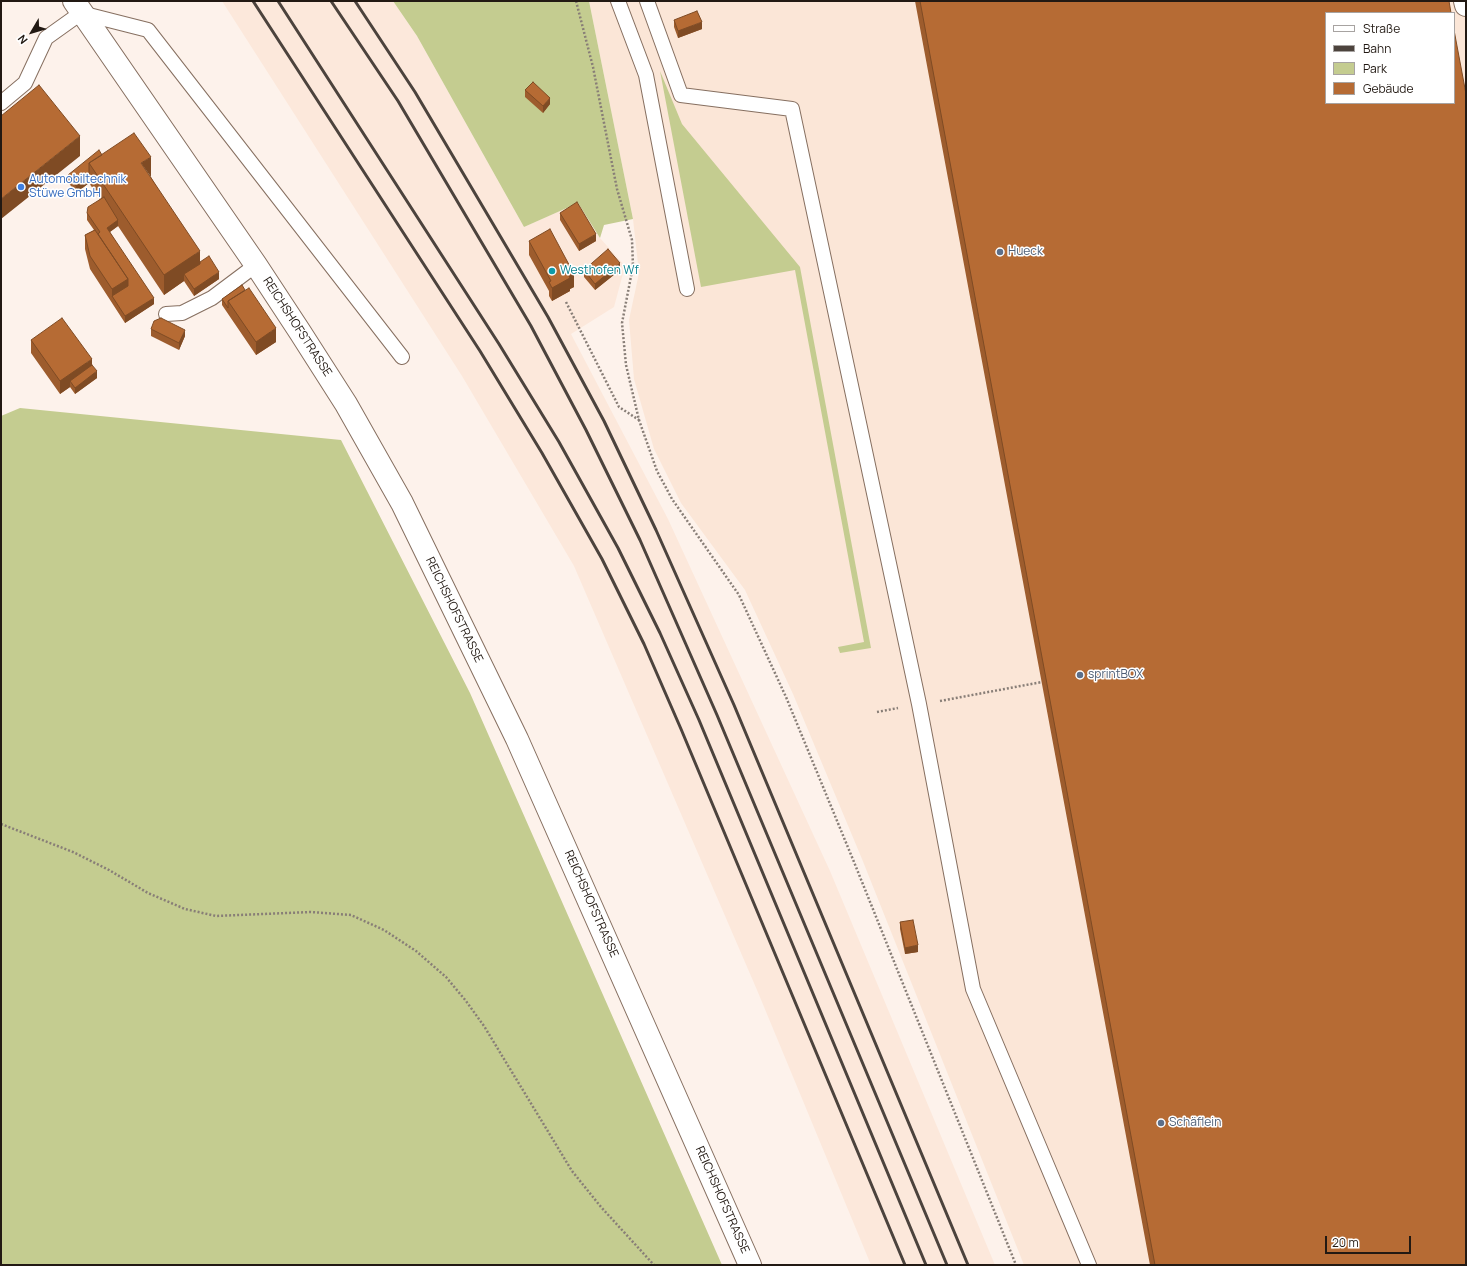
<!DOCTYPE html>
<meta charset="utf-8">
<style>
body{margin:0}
#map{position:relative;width:1467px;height:1266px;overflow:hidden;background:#fdf2eb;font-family:Manrope,sans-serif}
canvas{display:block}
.frame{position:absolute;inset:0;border:2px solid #221913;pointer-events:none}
.legend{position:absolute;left:1325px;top:12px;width:130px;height:92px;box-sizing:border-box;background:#fff;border:1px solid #a7a3a1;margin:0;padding:5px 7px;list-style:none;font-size:12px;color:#221913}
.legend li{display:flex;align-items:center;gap:8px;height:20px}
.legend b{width:20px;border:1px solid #a7a3a1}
.north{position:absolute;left:12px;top:12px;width:40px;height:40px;-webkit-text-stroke:3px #fff;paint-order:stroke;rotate:232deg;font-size:11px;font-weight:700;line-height:16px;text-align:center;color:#221913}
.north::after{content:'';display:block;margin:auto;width:14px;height:18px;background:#221913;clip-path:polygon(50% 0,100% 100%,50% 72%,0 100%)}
.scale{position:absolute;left:1325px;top:1236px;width:86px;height:18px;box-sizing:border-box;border:2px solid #221913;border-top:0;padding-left:5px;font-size:12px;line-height:14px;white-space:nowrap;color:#221913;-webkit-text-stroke:3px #fff;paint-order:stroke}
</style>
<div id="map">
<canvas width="1467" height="1266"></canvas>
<div class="frame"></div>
<ul class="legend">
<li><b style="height:5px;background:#fff"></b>Straße</li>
<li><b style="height:5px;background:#4c433d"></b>Bahn</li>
<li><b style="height:11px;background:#c4cc90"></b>Park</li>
<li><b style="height:11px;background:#b66b34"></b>Gebäude</li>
</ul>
<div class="north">N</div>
<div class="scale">20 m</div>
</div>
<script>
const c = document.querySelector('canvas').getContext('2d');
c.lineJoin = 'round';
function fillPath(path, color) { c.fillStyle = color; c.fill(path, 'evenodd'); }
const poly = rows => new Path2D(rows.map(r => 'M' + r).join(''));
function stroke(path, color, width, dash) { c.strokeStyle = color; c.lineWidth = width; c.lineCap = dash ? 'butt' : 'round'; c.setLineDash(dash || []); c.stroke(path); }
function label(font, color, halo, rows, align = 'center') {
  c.font = font + ' Manrope,sans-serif'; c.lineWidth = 3; c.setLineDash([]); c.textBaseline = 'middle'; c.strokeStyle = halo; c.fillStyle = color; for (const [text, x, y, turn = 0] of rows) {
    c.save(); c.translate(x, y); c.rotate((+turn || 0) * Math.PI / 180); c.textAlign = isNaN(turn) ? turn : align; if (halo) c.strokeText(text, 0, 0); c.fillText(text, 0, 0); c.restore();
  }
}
const built = poly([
 [222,1,393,1,417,36,524,227,579,202,600,238,625,266,614,307,571,334,668,519,830,871,995,1265,871,1265,757,990,574,566,462,376]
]);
const industrial = poly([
 [589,1,1466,1,1466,1265,1024,1265,862,859,793,694,745,590,681,503,654,449,634,379,629,320,639,273,633,219],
 [1326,13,1454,13,1454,103,1326,103]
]);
const green = poly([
 [393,1,589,1,633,219,604,225,600,238,578,203,524,227,417,36],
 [660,71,682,124,800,267,871,648,840,653,838,647,864,642,795,270,701,287],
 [20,408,341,440,470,693,722,1265,1,1265,1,416]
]);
const path = poly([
 [576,1,593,67,617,189,632,240,633,266,622,323,626,365,639,420,657,471,672,499,739,595,786,697,854,862,1016,1265],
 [566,302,619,407,639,420],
 [940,701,1042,682],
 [877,712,898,708],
 [1,824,73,852,109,870,148,893,185,909,216,916,311,912,351,915,384,930,416,951,446,977,466,1001,484,1026,572,1171,601,1207,654,1265]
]);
const lane = poly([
 [618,1,646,75,687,289],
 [647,1,681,95,792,109,919,704,973,989,1089,1265],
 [1,103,25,83,46,38,81,13,148,30,402,357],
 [166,314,182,313,212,298,256,265]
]);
const street = poly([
 [1465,1,1466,5]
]);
const secondary = poly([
 [74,1,256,265,300,332,346,404,402,503,517,739,750,1265]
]);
const rail = poly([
 [253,1,480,351,542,453,602,559,644,644,681,729,905,1265],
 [278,1,499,344,559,442,618,548,660,633,699,720,926,1265],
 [331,1,398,101,531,326,586,430,640,540,717,715,947,1265],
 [355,1,415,92,548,317,604,421,656,530,734,705,968,1265]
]);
const wall = poly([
 [915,1,1449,1,1466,1265,1150,1265],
 [674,20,702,29,678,38,674,27],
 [525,90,550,104,543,113,525,97],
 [102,155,151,177,200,262,219,279,194,296,184,281,164,295,118,226,110,232,154,304,125,323,90,269,85,249,85,235,94,230,87,220,87,213,100,199,89,183,76,193,68,182,68,175],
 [560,213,596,241,579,251,560,220],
 [529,241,574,287,570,289,570,291,552,301,549,296,549,291,529,255],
 [584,270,620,270,595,290,584,277],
 [245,290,276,342,256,355,222,305,222,299],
 [151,329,185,336,179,350,151,336],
 [31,340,92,365,97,378,75,394,70,387,60,394,31,353],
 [900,922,918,952,905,954,900,929]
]);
const shadedWall = poly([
 [702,22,702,29,678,38,678,31],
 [550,98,550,104,543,113,543,106],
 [80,136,80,156,1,219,1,199],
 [151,157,151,177,141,163],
 [89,176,89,183,76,193,76,186],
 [118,220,118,226,107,234,107,228],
 [596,234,596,241,579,251,579,244],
 [200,251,200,271,184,274,184,281,164,295,164,275],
 [620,263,620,270,595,290,595,284],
 [219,272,219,279,194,296,194,289],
 [574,274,574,287,570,289,570,291,552,301,552,288,569,276],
 [128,279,128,293,112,296,112,303,112,289],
 [154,298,154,304,125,323,125,316],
 [276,328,276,342,256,355,256,342],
 [185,330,185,336,179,350,179,343],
 [92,359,92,372,70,381,70,387,60,394,60,381],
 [97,371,97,378,75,394,75,388],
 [918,945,918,952,905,954,905,948]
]);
const building = poly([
 [920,1,1449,1,1451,13,1326,13,1326,103,1454,103,1454,30,1466,94,1466,1265,1155,1265,920,1],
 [697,11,702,22,678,31,674,20,697,11],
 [533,82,550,98,543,106,525,90,533,82],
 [39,85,80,136,1,199,1,116,39,85],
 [134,133,151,157,141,163,200,251,164,275,89,163,134,133],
 [99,150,102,155,89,163,89,176,76,186,68,175,99,150],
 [104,197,118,220,107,228,154,298,125,316,112,296,128,286,128,279,98,234,100,232,87,213,88,207,104,197],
 [577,202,596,234,579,244,560,213,577,202],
 [550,229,574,274,569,276,570,278,552,288,549,282,551,281,529,241,550,229],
 [95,230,128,279,112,289,90,256,85,235,95,230],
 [608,249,620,263,595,284,584,270,608,249],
 [209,256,219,272,194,289,184,274,200,264,200,262,209,256],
 [242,285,245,290,228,301,228,308,222,299,242,285],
 [249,288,276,328,256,342,228,301,249,288],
 [62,318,92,359,60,381,31,340,62,318],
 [161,318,185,330,179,343,151,329,154,321,161,318],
 [92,365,97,371,75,388,70,381,92,365],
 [913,920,918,945,905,948,900,922,913,920]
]);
const markers = [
 [21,187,4,"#3f7fe0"],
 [1000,252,4,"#5c6f8a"],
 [552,271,4,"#0f9aa8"],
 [1080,675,4,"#5c6f8a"],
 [1161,1123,4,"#5c6f8a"]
];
const shopNames = [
 ["Automobiltechnik",29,180],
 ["Stüwe GmbH",29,194]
];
const serviceNames = [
 ["Hueck",1008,252],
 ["sprintBOX",1088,675],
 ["Schäflein",1169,1123]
];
const cultureNames = [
 ["Westhofen Wf",560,271]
];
const streetNames = [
 ["REICHSHOFSTRASSE",297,327,57],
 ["REICHSHOFSTRASSE",454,610,64],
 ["REICHSHOFSTRASSE",591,904,66],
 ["REICHSHOFSTRASSE",722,1200,66]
];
fillPath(built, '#fce8db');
fillPath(industrial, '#fbe6d7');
fillPath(green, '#c4cc90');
stroke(lane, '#866f60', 16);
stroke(street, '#866f60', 24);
stroke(secondary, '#866f60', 24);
stroke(path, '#887e77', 2.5, [2, 2]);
stroke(lane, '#fff', 14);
stroke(street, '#fff', 22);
stroke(secondary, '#fff', 22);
stroke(rail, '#4c433d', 3);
fillPath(wall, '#9d5c2d');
fillPath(shadedWall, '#7f4b24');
fillPath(building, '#b66b34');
stroke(building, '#7f4b24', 1);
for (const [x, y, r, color] of markers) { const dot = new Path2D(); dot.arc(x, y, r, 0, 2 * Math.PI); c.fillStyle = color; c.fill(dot); stroke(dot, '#fff', 1.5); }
label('12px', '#366cbe', '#fff', shopNames, 'left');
label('12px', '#4e5e75', '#fff', serviceNames, 'left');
label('12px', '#0d838f', '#fff', cultureNames, 'left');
label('12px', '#221913', '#fff', streetNames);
</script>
